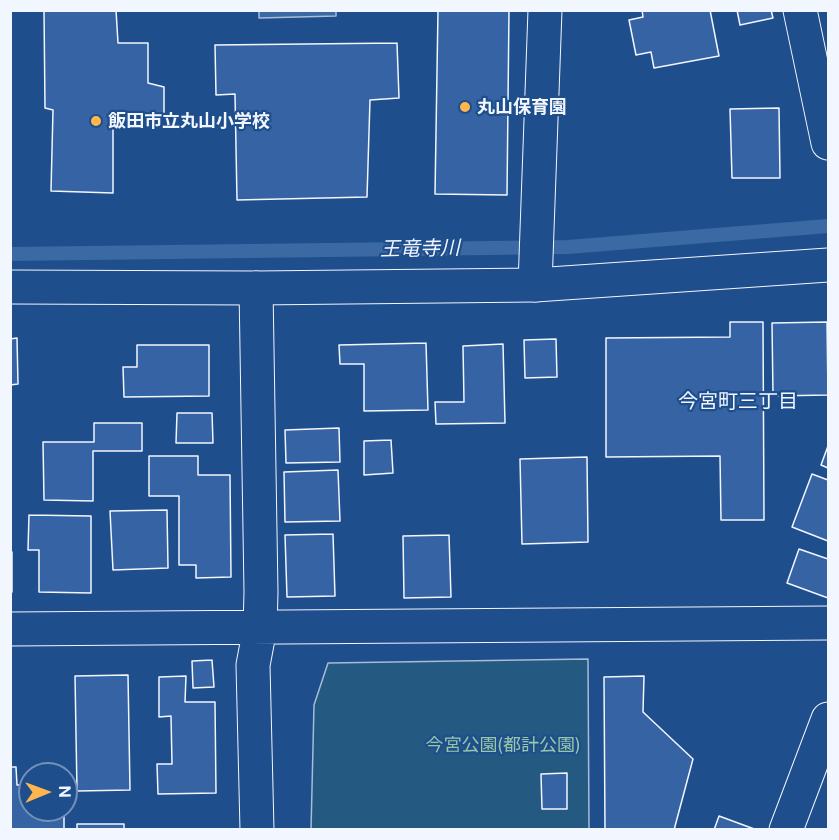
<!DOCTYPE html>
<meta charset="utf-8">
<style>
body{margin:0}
#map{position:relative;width:839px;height:840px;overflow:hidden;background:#1f4e8c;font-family:"Public Sans",sans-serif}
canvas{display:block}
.frame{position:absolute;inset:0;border:12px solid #f2f6ff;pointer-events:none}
.north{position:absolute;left:18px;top:762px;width:60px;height:60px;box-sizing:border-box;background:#1f4e8c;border:2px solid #7391ba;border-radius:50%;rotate:89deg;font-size:16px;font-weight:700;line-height:24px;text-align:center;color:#f2f6ff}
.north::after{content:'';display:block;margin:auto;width:21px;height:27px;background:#ffb74d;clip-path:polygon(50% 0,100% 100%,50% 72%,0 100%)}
</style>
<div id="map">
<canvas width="839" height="840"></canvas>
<div class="frame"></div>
<div class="north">N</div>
</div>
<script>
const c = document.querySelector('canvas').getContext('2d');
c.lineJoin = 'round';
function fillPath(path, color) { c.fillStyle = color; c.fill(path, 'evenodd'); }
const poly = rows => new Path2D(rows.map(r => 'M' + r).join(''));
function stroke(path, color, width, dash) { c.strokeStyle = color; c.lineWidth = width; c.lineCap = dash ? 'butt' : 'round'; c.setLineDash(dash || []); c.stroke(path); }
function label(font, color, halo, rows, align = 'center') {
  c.font = font + ' "Public Sans","Noto Sans JP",sans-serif'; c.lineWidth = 4.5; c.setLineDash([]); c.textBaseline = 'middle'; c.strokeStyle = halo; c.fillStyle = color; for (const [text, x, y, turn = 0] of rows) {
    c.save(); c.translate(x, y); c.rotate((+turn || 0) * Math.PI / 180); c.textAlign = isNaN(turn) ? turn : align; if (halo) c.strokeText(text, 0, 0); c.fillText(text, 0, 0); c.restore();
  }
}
const green = poly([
 [588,659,589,829,311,830,314,705,328,663,588,659]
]);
const water = poly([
 [259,11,336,11,336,16,259,18,259,11]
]);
const stream = poly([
 [10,254,568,247,828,226]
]);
const building = poly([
 [44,10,116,10,118,43,148,43,148,83,164,87,164,115,113,116,113,193,51,191,53,110,45,108,44,10],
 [438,10,509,10,507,195,435,194,438,10],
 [642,10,710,10,719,56,654,68,651,52,636,55,629,20,643,17,642,10],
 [737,10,771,10,773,18,740,25,737,10],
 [397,43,399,98,370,100,367,197,237,200,235,94,216,95,215,45,397,43],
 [779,108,780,178,732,178,730,109,779,108],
 [730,322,763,322,764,520,721,520,720,456,606,457,606,338,730,337,730,322],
 [827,322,828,395,773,396,772,323,827,322],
 [17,338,18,384,10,385,10,339,17,338],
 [556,339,557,377,525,378,524,340,556,339],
 [426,343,428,410,364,411,364,364,340,364,339,345,426,343],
 [503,344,505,423,436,424,435,402,464,402,463,346,503,344],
 [137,345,209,345,209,396,124,397,123,367,137,367,137,345],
 [177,413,212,413,213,443,176,443,177,413],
 [94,423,142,423,142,451,93,451,93,501,44,500,43,442,94,442,94,423],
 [339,428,340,462,286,463,285,430,339,428],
 [391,440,393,473,364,475,364,441,391,440],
 [828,446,828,468,821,465,828,446],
 [149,456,198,456,198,475,230,475,231,577,196,578,196,565,179,565,179,496,149,496,149,456],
 [587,457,588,542,522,544,520,459,587,457],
 [338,470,340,521,285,522,284,472,338,470],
 [812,474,828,480,828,541,792,527,812,474],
 [167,510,168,568,113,570,110,511,167,510],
 [29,515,91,516,91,593,39,592,39,550,28,550,29,515],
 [333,534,335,596,287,597,285,535,333,534],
 [449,535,451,597,404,598,403,536,449,535],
 [799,549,828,559,828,598,787,583,799,549],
 [10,552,12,552,12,592,10,592,10,552],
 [212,660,214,687,193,688,192,661,212,660],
 [128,675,130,790,77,791,75,676,128,675],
 [186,676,185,702,215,702,216,793,158,794,157,764,172,764,171,716,159,717,159,677,186,676],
 [644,676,643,712,693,759,674,830,605,830,604,677,644,676],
 [10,767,16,767,17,785,30,785,30,810,64,810,64,830,10,830,10,767],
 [567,773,567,809,542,809,541,774,567,773],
 [719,816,757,830,714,830,719,816],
 [77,824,124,824,124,830,77,830,77,824]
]);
const street = poly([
 [800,10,828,143],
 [535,285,545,10],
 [256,288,261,592,260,628,253,665,257,830],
 [10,629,828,623],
 [786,830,828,719]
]);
const secondary = poly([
 [10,287,256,288,535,285,828,265]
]);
const markers = [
 [465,107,6,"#ffb74d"],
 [96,121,6,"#ffb74d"]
];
const poiNames = [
 ["丸山保育園",477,107],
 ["飯田市立丸山小学校",108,121]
];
const parkNames = [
 ["今宮公園(都計公園)",503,745]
];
const waterNames = [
 ["王竜寺川",420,249,-1]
];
const neighbourhoodNames = [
 ["今宮町三丁目",738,402]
];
fillPath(green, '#245a82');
stroke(green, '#a8bbd7', 1.5);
fillPath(water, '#3b69a3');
stroke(water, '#a8bbd7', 1.5);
stroke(stream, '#3b69a3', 14);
fillPath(building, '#3563a3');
stroke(building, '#f2f6ff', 1.5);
stroke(street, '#f2f6ff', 35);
stroke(secondary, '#f2f6ff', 35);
stroke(street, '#1f4e8c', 33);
stroke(secondary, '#1f4e8c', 33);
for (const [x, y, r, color] of markers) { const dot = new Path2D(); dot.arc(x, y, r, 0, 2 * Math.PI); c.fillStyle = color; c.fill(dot); stroke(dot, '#1f4e8c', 2); }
label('bold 18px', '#f2f6ff', '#1f4e8c', poiNames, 'left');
label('18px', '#97c8a6', '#1f4e8c', parkNames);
label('italic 20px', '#f2f6ff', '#1f4e8c', waterNames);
label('20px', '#f2f6ff', '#1f4e8c', neighbourhoodNames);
</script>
